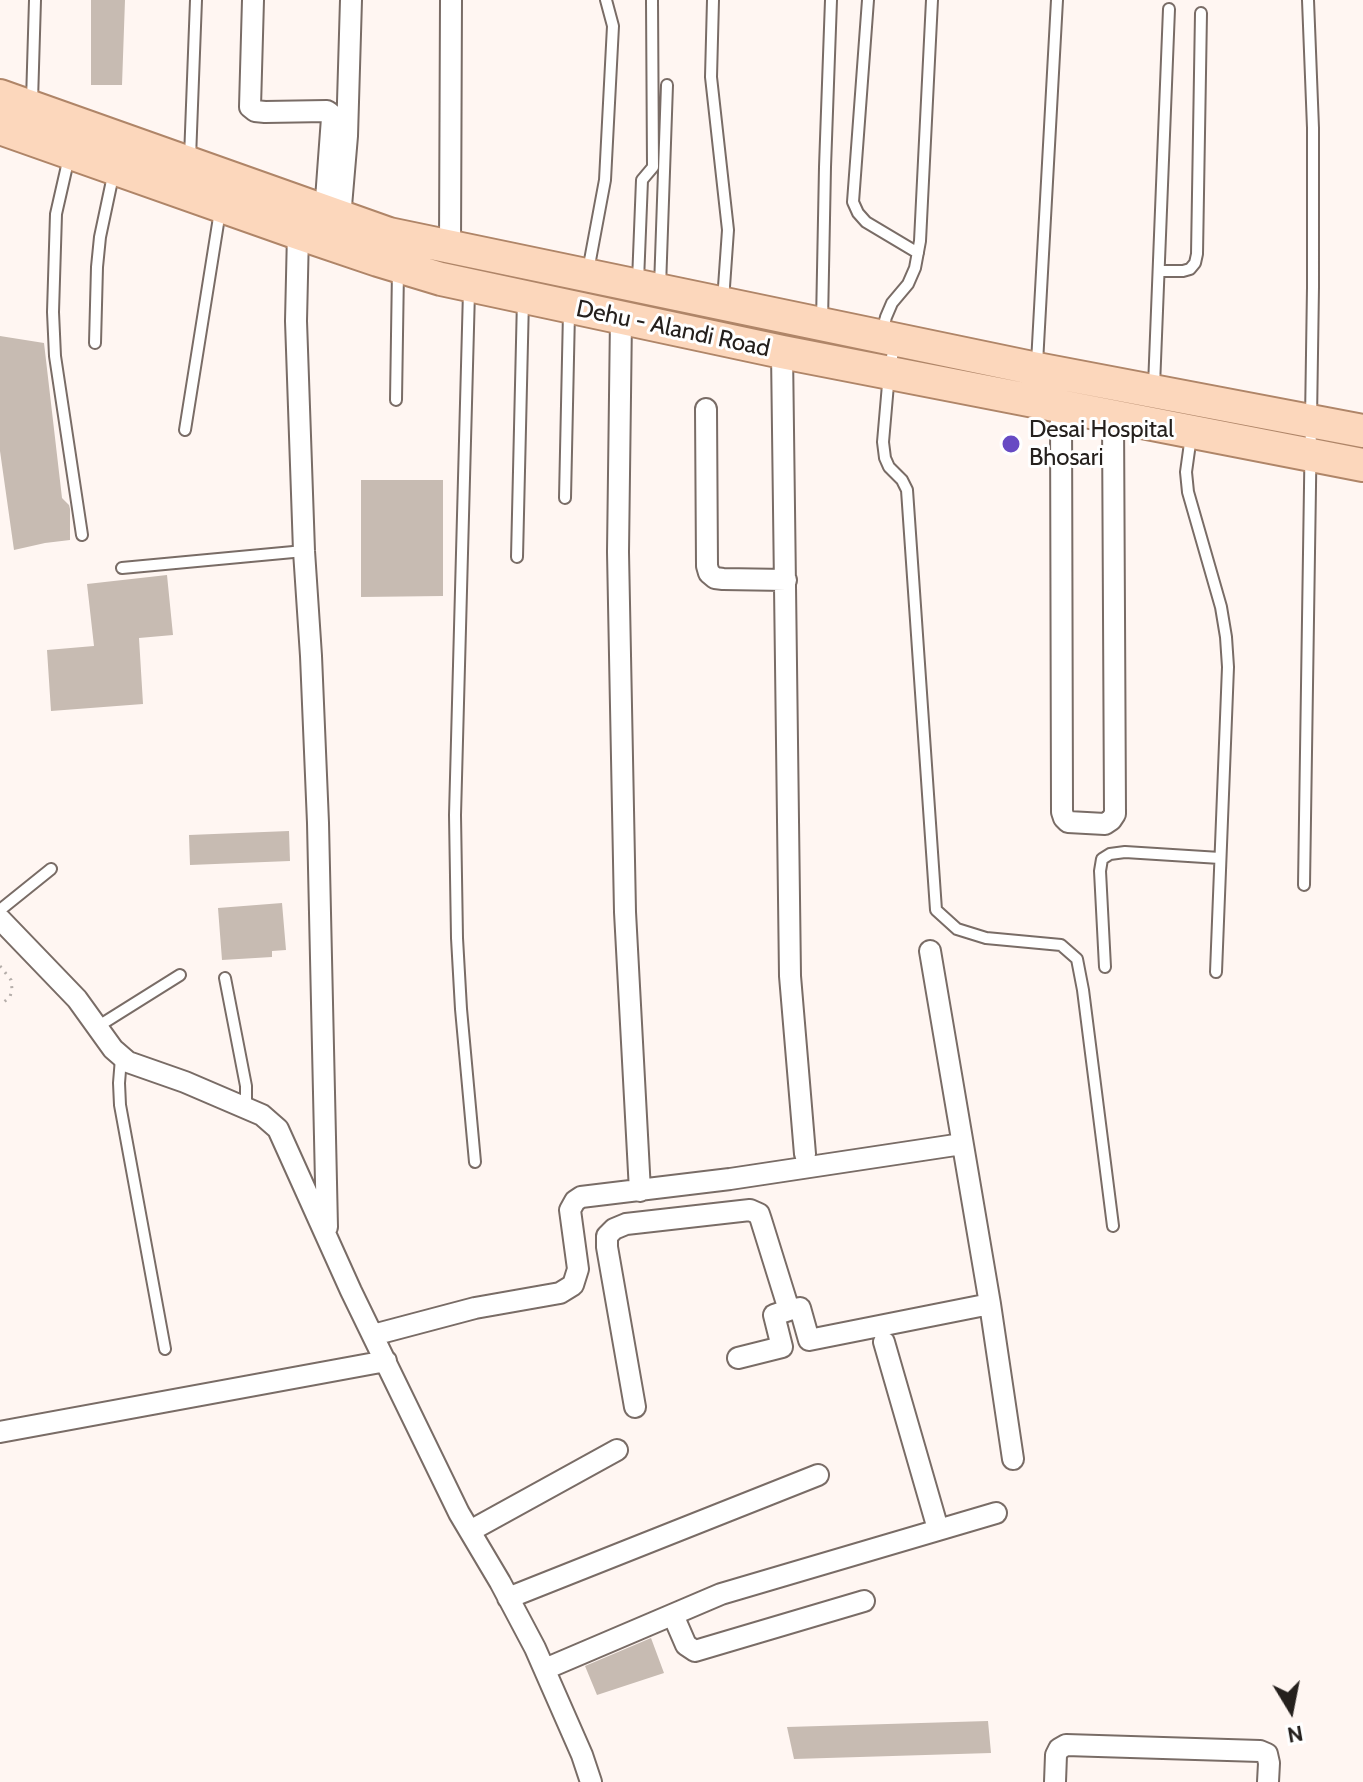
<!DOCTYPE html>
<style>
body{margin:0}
#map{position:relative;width:1363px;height:1782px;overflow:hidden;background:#fff6f2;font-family:Cabin,sans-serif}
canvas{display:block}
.north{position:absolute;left:1251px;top:1670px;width:80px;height:80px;-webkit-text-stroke:6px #fff;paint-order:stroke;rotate:170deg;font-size:22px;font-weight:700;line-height:32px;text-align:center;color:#25201d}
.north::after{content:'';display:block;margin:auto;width:28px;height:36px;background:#25201d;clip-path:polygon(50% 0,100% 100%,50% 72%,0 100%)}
</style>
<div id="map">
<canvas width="1363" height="1782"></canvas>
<div class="north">N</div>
</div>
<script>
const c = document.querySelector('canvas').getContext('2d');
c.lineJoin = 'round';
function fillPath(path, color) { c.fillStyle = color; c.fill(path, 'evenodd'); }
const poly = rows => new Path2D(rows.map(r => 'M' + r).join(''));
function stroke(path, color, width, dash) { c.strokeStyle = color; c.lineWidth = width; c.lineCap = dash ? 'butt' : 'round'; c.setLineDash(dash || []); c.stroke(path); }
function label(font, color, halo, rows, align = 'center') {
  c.font = font + ' Cabin,sans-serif'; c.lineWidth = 6; c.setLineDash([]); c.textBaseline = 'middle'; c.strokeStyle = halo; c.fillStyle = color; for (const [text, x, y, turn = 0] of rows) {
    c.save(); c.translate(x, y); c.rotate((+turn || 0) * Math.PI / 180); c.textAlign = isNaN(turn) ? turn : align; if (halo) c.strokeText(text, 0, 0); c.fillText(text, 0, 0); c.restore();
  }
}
const building = poly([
 [91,0,125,0,122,85,91,85],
 [0,336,44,343,62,498,69,505,70,509,70,540,45,543,14,550,0,451],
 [361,480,443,480,443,596,361,597],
 [167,575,173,635,139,638,143,704,51,711,47,650,94,646,87,584],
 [289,831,290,861,190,865,189,835],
 [282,903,286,950,272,951,272,957,222,960,218,908],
 [651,1638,664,1673,597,1695,585,1666],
 [988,1721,991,1753,794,1759,787,1727]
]);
const path = poly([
 [0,966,11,980,12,989,10,997,0,1005]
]);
const service = poly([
 [713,0,711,77,728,230,723,301],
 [868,0,853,202,858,213,866,222,918,253],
 [32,101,35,0],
 [69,157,56,214,53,312,55,356,82,535],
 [190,158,196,0],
 [588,271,605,180,613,26,606,0],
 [1159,271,1183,271,1190,269,1195,263,1197,254,1201,13],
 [638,281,642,180,653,167,652,0],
 [660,287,667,85],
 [469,291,455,815,457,938,461,1009,475,1162],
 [822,322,825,167,831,0],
 [882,332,886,317,892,303,908,284,915,268,920,241,932,0],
 [895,341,889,373,883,442,885,458,889,467,902,480,907,490,936,910,957,929,986,938,1061,945,1077,959,1083,990,1113,1226],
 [95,343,97,267,100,237,114,171],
 [1037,363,1057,0],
 [1154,386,1169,9],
 [396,400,398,270],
 [185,430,220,211],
 [1191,436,1186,472,1188,492,1221,607,1226,637,1228,667,1216,972],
 [565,498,569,312],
 [517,557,523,299],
 [122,568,304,551],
 [1304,885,1313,287,1313,128,1308,0],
 [0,910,51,869],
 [1105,967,1100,871,1102,859,1110,854,1125,852,1220,858],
 [225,978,246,1086,246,1108],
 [97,1027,180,975],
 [121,1058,119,1083,120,1105,165,1349]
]);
const minor = poly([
 [253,0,250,107,255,111,265,112,327,111,330,113,332,118,325,213],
 [340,218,347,136,351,0],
 [301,224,298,233,296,321,304,551,311,656,318,823,327,1227],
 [450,246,451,0],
 [621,318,618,552,625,912,640,1191],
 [782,352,790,976,805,1154],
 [1061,406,1062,812,1064,818,1068,822,1105,824,1111,820,1115,814,1113,416],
 [706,409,707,566,709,573,715,578,723,579,786,580],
 [0,919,77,999,113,1049,128,1062,185,1082,262,1115,278,1129,351,1291,459,1513,500,1582,535,1648,582,1755,591,1782],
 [990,1304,1013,1459],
 [373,1335,475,1308,560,1293,573,1285,578,1269,570,1210,575,1201,581,1197,730,1179,962,1144],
 [884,1342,938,1529],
 [738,1358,782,1347,774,1315,789,1310,800,1308,809,1340,990,1304,930,951],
 [635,1407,607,1247,607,1236,614,1229,626,1224,750,1210,759,1214,761,1220,789,1310],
 [0,1432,386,1361],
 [470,1531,617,1450],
 [508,1598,818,1475],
 [673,1615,686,1645,695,1651,864,1601],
 [545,1669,721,1594,996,1513],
 [1055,1782,1056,1755,1059,1749,1066,1745,1260,1751,1267,1754,1269,1763,1268,1782]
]);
const primary = poly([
 [0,96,389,234,1037,369,1363,431],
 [0,128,298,233,378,260,441,279,782,352,1363,465]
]);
const markers = [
 [1011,444,10,"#674ac3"]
];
const streetNames = [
 ["Dehu - Alandi Road",673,329,12]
];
const poiNames = [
 ["Desai Hospital",1029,430],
 ["Bhosari",1029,458]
];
fillPath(building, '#c7bbb2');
stroke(service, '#796c66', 14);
stroke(minor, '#796c66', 24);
stroke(primary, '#af8568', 36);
stroke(path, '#b5aeaa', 3, [2, 6]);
stroke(service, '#fff', 10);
stroke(minor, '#fff', 20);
stroke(primary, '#fcd7bc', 32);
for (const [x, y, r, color] of markers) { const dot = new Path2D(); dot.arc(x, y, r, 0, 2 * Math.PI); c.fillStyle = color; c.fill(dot); stroke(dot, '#fff', 3); }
label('24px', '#25201d', '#fff', streetNames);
label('24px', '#25201d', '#fff', poiNames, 'left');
</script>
